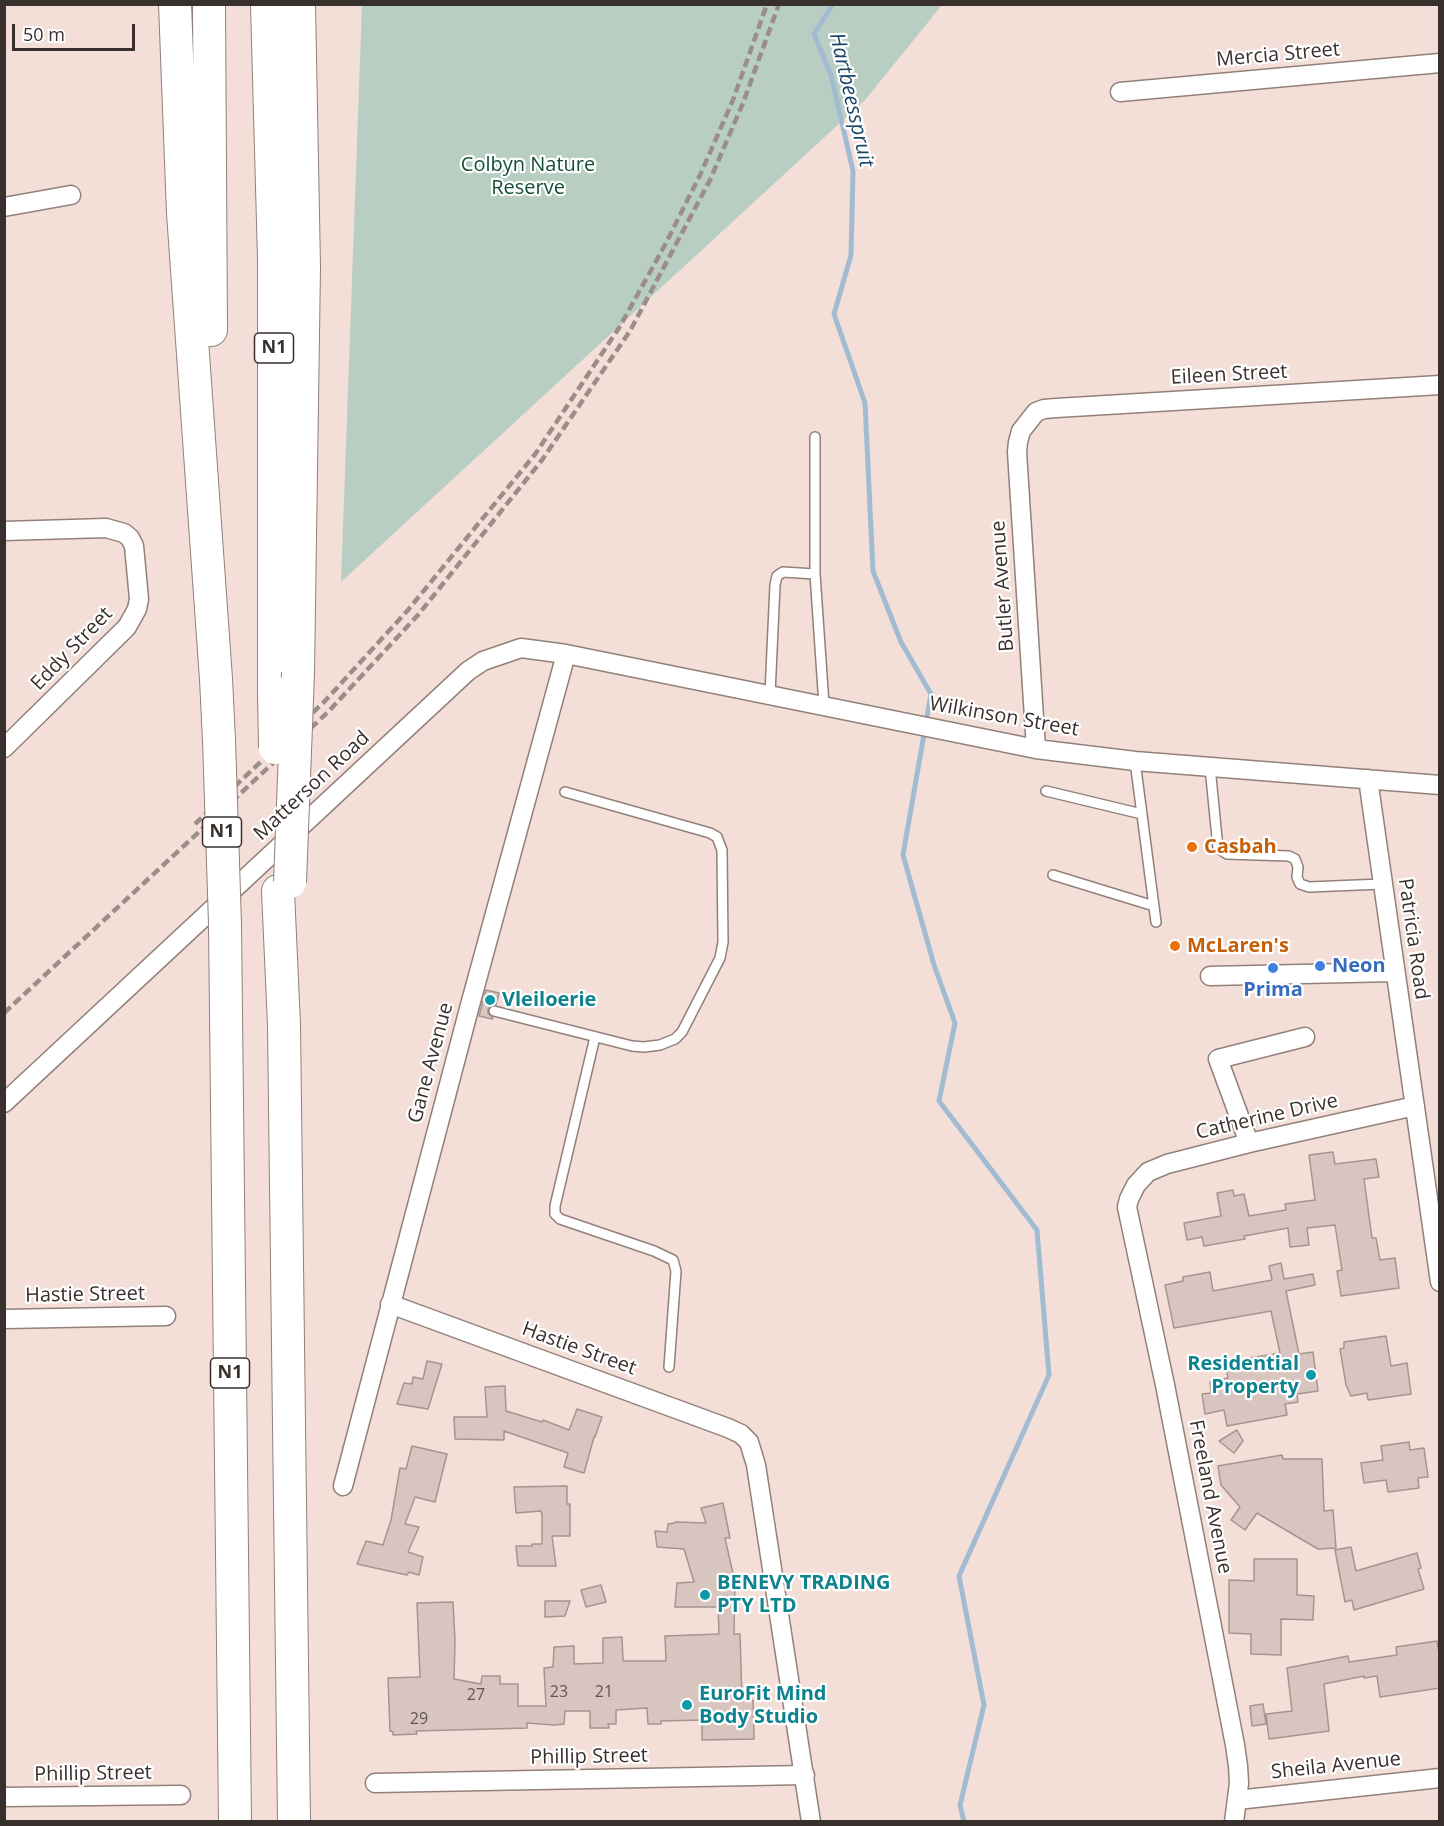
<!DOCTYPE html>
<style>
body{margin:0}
#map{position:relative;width:1444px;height:1826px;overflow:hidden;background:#f3dfd8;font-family:"Open Sans",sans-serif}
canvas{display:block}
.frame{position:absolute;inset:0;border:6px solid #38302d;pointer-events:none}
.scale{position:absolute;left:12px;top:24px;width:123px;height:27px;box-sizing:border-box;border:3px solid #38302d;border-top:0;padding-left:8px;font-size:18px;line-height:21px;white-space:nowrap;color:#38302d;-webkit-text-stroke:4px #fff;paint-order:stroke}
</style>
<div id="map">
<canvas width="1444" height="1826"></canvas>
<div class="frame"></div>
<div class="scale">50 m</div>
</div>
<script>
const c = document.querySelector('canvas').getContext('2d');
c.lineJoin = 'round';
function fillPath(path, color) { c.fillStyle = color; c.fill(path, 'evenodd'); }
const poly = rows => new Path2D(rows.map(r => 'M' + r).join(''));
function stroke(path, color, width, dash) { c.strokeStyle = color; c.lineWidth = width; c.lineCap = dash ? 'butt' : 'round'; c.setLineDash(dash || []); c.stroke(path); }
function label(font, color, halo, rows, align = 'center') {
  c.font = font + ' "Open Sans",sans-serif'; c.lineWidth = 4.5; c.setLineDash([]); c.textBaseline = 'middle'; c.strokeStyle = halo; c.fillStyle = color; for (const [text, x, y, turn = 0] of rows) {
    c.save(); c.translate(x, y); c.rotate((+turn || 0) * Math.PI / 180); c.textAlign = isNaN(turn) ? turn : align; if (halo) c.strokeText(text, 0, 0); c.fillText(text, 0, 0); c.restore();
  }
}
const green = poly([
 [362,5,362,4,942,5,865,100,341,582]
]);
const stream = poly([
 [833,4,814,34,831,75,853,171,851,255,834,314,865,403,873,571,901,642,931,694,903,855,934,965,955,1023,939,1101,1037,1230,1049,1375,959,1576,984,1705,960,1805,964,1822]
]);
const building = poly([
 [486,990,499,993,496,1005,492,1005,488,1009,488,1013,493,1018,492,1019,479,1016,486,990],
 [1333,1152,1335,1164,1376,1159,1379,1177,1364,1179,1372,1238,1376,1238,1380,1260,1395,1258,1399,1288,1341,1296,1337,1271,1342,1270,1335,1225,1307,1228,1309,1245,1290,1247,1288,1228,1244,1236,1245,1239,1204,1246,1202,1237,1187,1240,1184,1223,1221,1216,1217,1193,1233,1190,1234,1196,1244,1194,1249,1216,1286,1210,1285,1204,1315,1200,1309,1155,1333,1152],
 [1281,1263,1284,1279,1313,1274,1315,1285,1286,1291,1299,1354,1313,1352,1318,1391,1297,1394,1298,1402,1285,1404,1287,1415,1227,1426,1224,1410,1205,1414,1202,1394,1211,1393,1210,1382,1228,1378,1225,1362,1280,1353,1271,1311,1174,1328,1165,1285,1183,1281,1183,1277,1210,1272,1213,1291,1272,1280,1269,1266,1281,1263],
 [1386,1336,1391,1366,1407,1363,1411,1394,1368,1400,1367,1393,1351,1396,1346,1385,1340,1349,1344,1348,1344,1342,1386,1336],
 [427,1361,442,1364,428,1409,397,1404,404,1383,412,1384,413,1377,423,1379,427,1361],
 [505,1386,506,1411,542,1422,543,1420,569,1430,577,1409,602,1417,595,1437,594,1437,584,1473,564,1467,568,1453,504,1431,504,1440,455,1439,454,1417,487,1417,485,1387,505,1386],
 [1237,1430,1243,1441,1234,1453,1219,1441,1237,1430],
 [1409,1442,1410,1450,1424,1448,1428,1477,1418,1478,1419,1488,1388,1492,1386,1480,1364,1483,1361,1463,1383,1460,1381,1446,1409,1442],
 [412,1446,447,1454,435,1502,415,1497,405,1524,419,1527,408,1552,423,1557,419,1575,409,1572,407,1575,357,1564,366,1541,383,1545,391,1520,400,1468,406,1469,412,1446],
 [1282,1455,1283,1459,1322,1459,1324,1511,1333,1510,1336,1548,1318,1549,1257,1513,1245,1530,1231,1520,1240,1507,1221,1485,1218,1466,1282,1455],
 [567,1486,567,1504,570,1504,570,1536,552,1536,556,1566,518,1566,516,1546,532,1546,532,1544,542,1544,542,1515,541,1511,516,1513,514,1487,567,1486],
 [723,1503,730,1538,725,1538,734,1578,735,1578,734,1634,740,1634,742,1700,753,1700,754,1739,702,1740,702,1720,661,1721,661,1724,648,1724,647,1708,616,1710,616,1724,608,1724,609,1728,590,1728,590,1711,565,1711,564,1724,555,1725,527,1723,527,1728,416,1731,417,1734,393,1735,393,1732,390,1731,388,1678,420,1677,417,1603,453,1602,455,1641,454,1679,481,1684,482,1676,500,1676,500,1684,518,1684,518,1706,546,1706,544,1668,553,1667,554,1647,574,1646,574,1664,603,1663,603,1638,622,1637,623,1661,666,1661,665,1636,719,1634,718,1607,675,1607,677,1583,694,1582,684,1549,657,1547,655,1531,667,1532,668,1524,675,1523,675,1522,706,1523,701,1508,723,1503],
 [1351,1547,1356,1571,1417,1553,1421,1568,1418,1569,1424,1589,1354,1610,1352,1600,1345,1602,1335,1550,1351,1547],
 [1254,1559,1297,1559,1297,1595,1314,1596,1313,1620,1281,1619,1281,1655,1251,1654,1251,1634,1229,1633,1229,1580,1254,1581,1254,1559],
 [601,1585,606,1602,586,1607,581,1590,601,1585],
 [545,1601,570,1601,565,1616,545,1617,545,1601],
 [1437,1641,1440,1660,1440,1688,1380,1697,1377,1676,1364,1678,1364,1676,1324,1684,1329,1731,1269,1739,1266,1714,1292,1711,1287,1668,1348,1656,1349,1662,1397,1655,1396,1647,1437,1641],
 [1263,1704,1266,1724,1252,1726,1250,1706,1263,1704]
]);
const service = poly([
 [815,437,815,574,824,705],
 [770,694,775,585,777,576,783,572,815,574],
 [1135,761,1156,922],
 [1210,767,1218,848,1227,854,1289,856,1295,859,1298,867,1297,877,1300,884,1309,887,1382,884],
 [1046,791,1142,814],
 [1053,875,1154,906],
 [494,1011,632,1046,644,1047,660,1045,675,1039,682,1032,720,958,723,942,722,850,717,837,710,833,565,792],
 [595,1037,555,1206,555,1214,560,1219,654,1251,673,1260,676,1271,669,1367]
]);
const minor = poly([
 [1120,92,1440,63],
 [4,207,71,195],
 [4,531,106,528,124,533,130,538,134,546,139,599,137,609,127,627,4,748],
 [1036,749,1017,452,1018,442,1021,431,1036,412,1044,409,1056,408,1440,385],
 [1368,779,1440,1282],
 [1210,976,1394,972],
 [4,1103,468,671,483,661,521,648,566,654,1036,749,1135,761,1440,785],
 [1249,1143,1218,1059,1305,1037],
 [390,1304,728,1428,741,1434,749,1442,756,1465,811,1822],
 [4,1319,166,1316],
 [343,1486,470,1005,566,654],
 [375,1783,805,1775],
 [4,1797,181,1795],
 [1237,1800,1440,1778],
 [1234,1822,1239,1783,1238,1766,1235,1745,1165,1385,1127,1207,1129,1199,1136,1185,1148,1172,1167,1164,1249,1143,1415,1106]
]);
const motorway = poly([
 [175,4,183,213,216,679,219,740],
 [209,4,211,330],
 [267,4,274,259,274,692],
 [298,673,304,267,299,4],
 [278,891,284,1025,294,1822],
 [225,924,235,1822]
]);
const rail = poly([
 [195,824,324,702,408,610,536,453,619,328,665,245,701,173,733,100,767,4],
 [4,1013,328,712,418,615,542,460,630,331,710,180,743,103,779,4]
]);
const motorwayBridge = poly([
 [274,692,275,748],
 [219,740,225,924],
 [290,882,298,673]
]);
const markers = [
 [1192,847,6,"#e8710a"],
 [1175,946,6,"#e8710a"],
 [1320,966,6,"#3f7fe0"],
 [1273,968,6,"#3f7fe0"],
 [490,1000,6,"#0f9aa8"],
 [1311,1375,6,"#0f9aa8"],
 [705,1595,6,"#0f9aa8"],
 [687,1705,6,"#0f9aa8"]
];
const numberNames = [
 ["23",559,1692],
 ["21",604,1692],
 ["27",476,1695],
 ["29",419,1719]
];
const shields = [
 [274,348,39],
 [222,832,39],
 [230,1373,39]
];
const shieldNames = [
 ["N1",274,348],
 ["N1",222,832],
 ["N1",230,1373]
];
const streetNames = [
 ["Mercia Street",1278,55,-5],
 ["Eileen Street",1229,375,-3],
 ["Butler Avenue",1003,586,-94],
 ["Eddy Street",72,649,-46],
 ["Wilkinson Street",1004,717,10],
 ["Matterson Road",312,786,-43],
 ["Patricia Road",1413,939,82],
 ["Gane Avenue",431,1063,-75],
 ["Catherine Drive",1267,1117,-13],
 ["Hastie Street",85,1295,-1],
 ["Hastie Street",579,1349,20],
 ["Freeland Avenue",1210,1497,79],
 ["Phillip Street",589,1757,-1],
 ["Sheila Avenue",1336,1766,-6],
 ["Phillip Street",93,1774,-1]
];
const parkNames = [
 ["Colbyn Nature",528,165],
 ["Reserve",528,188]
];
const foodNames = [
 ["Casbah",1204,847],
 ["McLaren's",1187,946]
];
const shopNames = [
 ["Neon",1332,966],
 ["Prima",1273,990,"center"]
];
const cultureNames = [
 ["Vleiloerie",502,1000],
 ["Residential",1299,1364,"right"],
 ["Property",1299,1387,"right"],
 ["BENEVY TRADING",717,1583],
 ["PTY LTD",717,1606],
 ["EuroFit Mind",699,1694],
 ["Body Studio",699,1717]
];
const waterNames = [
 ["Hartbeesspruit",851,100,77]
];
fillPath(green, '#b9cec2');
stroke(stream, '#a1bcd2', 5);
fillPath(building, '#d9c5c0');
stroke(building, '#a7938f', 1.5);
stroke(service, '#928079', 12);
stroke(minor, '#928079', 21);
stroke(motorway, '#928079', 34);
stroke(service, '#fff', 9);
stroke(minor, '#fff', 18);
stroke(motorway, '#fff', 32);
stroke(rail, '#9b8d87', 4.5, [9, 4.5]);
stroke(motorwayBridge, '#928079', 34, []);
stroke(motorwayBridge, '#fff', 32);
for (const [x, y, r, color] of markers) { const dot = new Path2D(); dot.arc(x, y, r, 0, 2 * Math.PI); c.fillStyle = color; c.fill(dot); stroke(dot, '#fff', 2); }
label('16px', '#605552', null, numberNames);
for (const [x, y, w] of shields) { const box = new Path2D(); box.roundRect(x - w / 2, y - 15, w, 30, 4.5); c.fillStyle = '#fff'; c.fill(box); stroke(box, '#38302d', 1.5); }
label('bold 18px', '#38302d', null, shieldNames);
label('20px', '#38302d', '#fff', streetNames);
label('20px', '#144e35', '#fff', parkNames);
label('bold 20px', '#c56008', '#fff', foodNames, 'left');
label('bold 20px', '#366cbe', '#fff', shopNames, 'left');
label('bold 20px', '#0d838f', '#fff', cultureNames, 'left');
label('italic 21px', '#1b4767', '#fff', waterNames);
</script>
